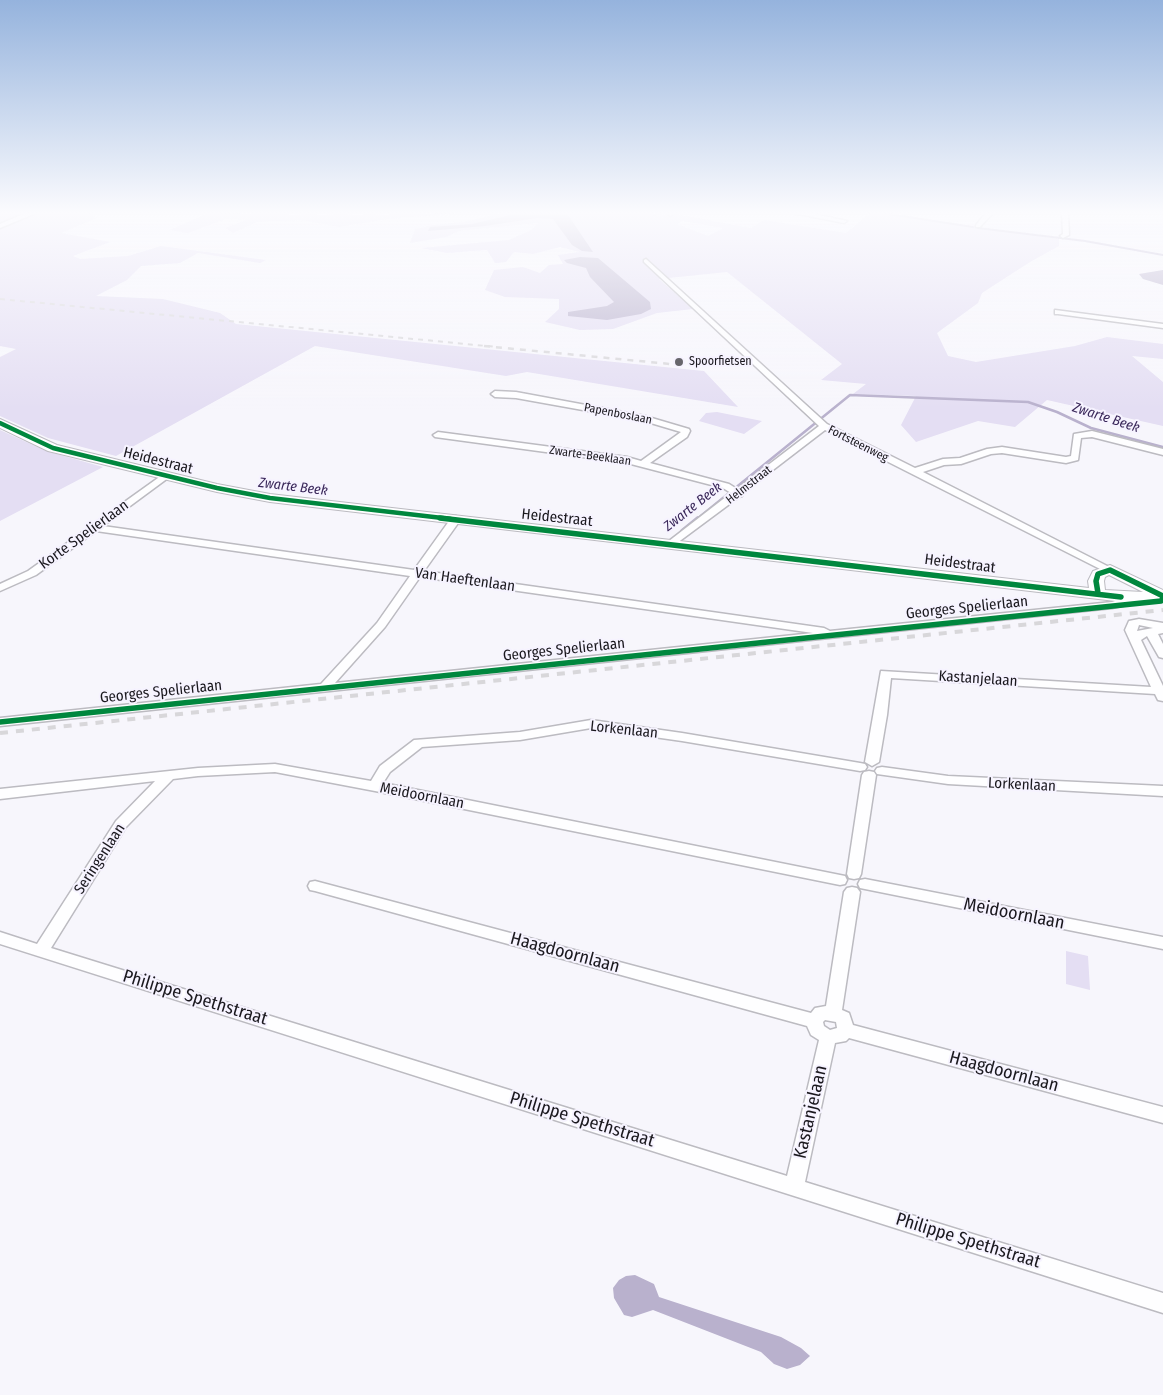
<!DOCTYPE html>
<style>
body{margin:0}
canvas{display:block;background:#f7f6fc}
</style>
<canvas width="1163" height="1395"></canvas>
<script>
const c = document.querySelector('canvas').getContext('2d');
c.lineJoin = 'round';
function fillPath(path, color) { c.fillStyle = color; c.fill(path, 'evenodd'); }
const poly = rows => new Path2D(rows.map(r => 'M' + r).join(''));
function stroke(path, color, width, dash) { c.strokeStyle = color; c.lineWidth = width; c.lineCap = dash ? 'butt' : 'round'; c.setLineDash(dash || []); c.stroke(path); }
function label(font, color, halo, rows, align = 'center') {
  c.font = font + ' "Fira Sans Condensed",sans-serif'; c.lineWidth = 4; c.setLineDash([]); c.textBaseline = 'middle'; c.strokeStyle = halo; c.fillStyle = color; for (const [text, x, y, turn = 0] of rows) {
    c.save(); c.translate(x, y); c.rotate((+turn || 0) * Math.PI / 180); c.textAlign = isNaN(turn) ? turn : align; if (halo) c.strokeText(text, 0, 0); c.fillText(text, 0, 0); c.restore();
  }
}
const green = poly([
 [0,213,89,213,97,218,61,233,110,242,73,256,80,259,128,256,161,246,266,260,260,263,198,253,180,263,141,266,127,280,96,296,163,299,220,313,236,324,704,371,738,407,527,372,506,376,315,346,116,456,48,438,0,416,0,357,16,349,0,346],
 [209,213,341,215,462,213,388,219,339,227,301,220,257,222,233,233,225,228,246,220,226,219,188,233,169,230],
 [501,213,655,213,653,215,657,216,670,213,751,228,764,220,846,233,870,213,885,213,1059,239,1059,246,1030,262,982,293,978,303,937,333,948,356,976,362,1075,346,1107,337,1163,344,1163,359,1132,356,1163,382,1163,426,1047,400,1015,427,978,421,916,442,901,425,916,396,853,394,866,384,821,380,842,364,727,272,659,279,693,309,657,313,613,329,580,330,545,322,559,309,559,299,505,297,485,290,494,270,523,267,540,273,549,265,563,264,558,255,579,252,560,247,533,254,514,252,506,262,495,263,487,250,447,253,421,248,509,240,531,230,538,223,459,231,446,237,410,243,415,229,432,225,464,222],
 [683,221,722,228,722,229,708,236,677,224],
 [717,412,762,421,744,434,699,421,706,413],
 [0,430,46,451,103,467,0,521],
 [1066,951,1088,956,1090,990,1066,984]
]);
const water = poly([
 [519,213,564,213,568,215,593,252,582,251,572,245,553,219,537,218,485,226,428,231,430,227,472,224],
 [580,257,598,258,650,302,651,309,641,314,607,320,568,316,568,312,607,306,614,302,590,277,586,268,567,263,564,260],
 [1163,270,1163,285,1143,279,1139,274],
 [635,1275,654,1284,659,1297,781,1337,801,1348,810,1356,800,1365,787,1369,774,1364,761,1352,653,1310,632,1317,624,1315,614,1298,613,1288,619,1280,626,1276]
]);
const streamFar2 = poly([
 [882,213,973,227],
 [978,228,1085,241,1163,255]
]);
const streamFar1 = poly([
 [697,519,850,395,1028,402,1057,412,1091,428,1163,447]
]);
const stream = poly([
 [682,531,698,518]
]);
const street = poly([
 [26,213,36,213,0,228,0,224,26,213],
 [667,213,674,213,670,216,667,213],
 [793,213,810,213,847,221,844,223,793,213],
 [986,213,993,213,980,227,976,227,976,225,986,213],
 [1062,213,1068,213,1069,235,1063,238,1060,236,1063,234,1062,213],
 [646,259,827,424,915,468,943,459,960,458,987,449,1002,447,1066,457,1071,456,1074,434,1092,431,1163,449,1163,455,1092,437,1081,438,1078,460,1066,463,1002,453,991,454,961,464,944,465,923,472,1115,570,1114,572,1106,572,825,430,743,493,742,496,739,497,673,546,668,543,669,541,731,493,723,488,627,463,435,437,433,435,438,432,627,457,641,461,681,432,644,421,516,398,495,397,491,394,495,391,516,392,645,416,689,429,690,431,687,437,650,463,729,484,737,489,819,426,644,262,644,260,646,259],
 [1055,310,1163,324,1163,328,1058,314,1055,314,1055,310],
 [165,473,168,474,168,478,103,526,414,570,452,517,456,516,461,519,424,571,824,628,830,631,1112,602,1118,600,1115,597,1121,594,1125,595,1130,600,1127,605,1112,608,0,726,0,718,321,684,377,623,410,576,96,531,36,575,0,591,0,584,28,571,165,473],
 [420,577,813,633,335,683,385,627,420,577],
 [1139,619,1163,623,1163,633,1158,634,1163,644,1163,658,1159,657,1147,636,1141,640,1163,686,1163,701,1158,700,1155,694,891,678,887,715,879,762,872,766,865,762,881,671,1151,687,1125,630,1129,621,1139,619],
 [1139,625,1153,628,1137,631,1139,625],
 [591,720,682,733,860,763,865,764,867,767,865,770,860,771,682,741,591,728,520,740,422,747,390,772,383,783,840,875,845,876,847,880,845,884,840,885,375,791,275,772,198,776,173,779,126,827,51,948,787,1176,819,1040,811,1035,807,1026,315,891,310,890,308,886,310,882,315,881,811,1013,815,1008,826,1006,844,892,847,888,852,887,857,888,860,892,842,1010,849,1013,853,1025,1163,1107,1163,1123,849,1038,846,1041,835,1043,805,1182,1163,1293,1163,1313,0,944,0,932,37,944,116,821,155,781,0,799,0,789,198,768,275,764,371,781,380,766,414,740,520,732,591,720],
 [825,1020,836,1022,837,1028,830,1030,824,1026,823,1022,825,1020],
 [882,767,948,776,1163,786,1163,796,948,784,877,774,875,771,877,768,882,767],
 [869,771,874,772,876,775,861,874,859,878,854,879,849,878,847,874,862,775,864,772,869,771],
 [865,879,1163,937,1163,949,860,888,858,884,860,880,865,879]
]);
const secondary = poly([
 [0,419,57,445,217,484,270,494,1089,588,1088,581,1093,571,1110,565,1163,590,1163,602,1124,602,270,502,217,492,48,451,0,428,0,419],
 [1109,575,1143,592,1105,590,1104,581,1105,577,1109,575]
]);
const railFar2 = poly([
 [0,299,497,347]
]);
const railFar1 = poly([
 [484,346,670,364]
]);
const rail = poly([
 [0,733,1163,610]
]);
const cyclewayFar1 = poly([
 [0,423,53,448,217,488,270,498,451,519]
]);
const cycleway = poly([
 [440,518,1121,597],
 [1098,593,1096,581,1098,574,1110,570,1163,596],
 [0,722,1161,601,1163,598]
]);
const markers = [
 [679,362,5,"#67666c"]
];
const farPoinames = [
 ["Spoorfietsen",689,362]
];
const farStreetnames = [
 ["Papenboslaan",618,414,11],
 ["Fortsteenweg",858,444,27],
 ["Zwarte-Beeklaan",590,456,8],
 ["Helmstraat",749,485,-38]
];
const farWaternames = [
 ["Zwarte Beek",1106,418,18],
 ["Zwarte Beek",293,487,7],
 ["Zwarte Beek",693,507,-38]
];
const streetNames = [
 ["Heidestraat",158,461,14],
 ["Heidestraat",557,518,6],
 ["Korte Spelierlaan",84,535,-36],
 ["Heidestraat",960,564,7],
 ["Van Haeftenlaan",465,580,8],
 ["Georges Spelierlaan",967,608,-6],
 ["Georges Spelierlaan",564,650,-6],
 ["Kastanjelaan",978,679,4],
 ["Georges Spelierlaan",161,692,-6],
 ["Lorkenlaan",624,730,6],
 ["Lorkenlaan",1022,785,3],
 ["Meidoornlaan",422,796,11],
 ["Seringenlaan",100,859,-57]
];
const nearStreetnames = [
 ["Meidoornlaan",1014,914,11],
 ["Haagdoornlaan",565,953,15],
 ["Philippe Spethstraat",195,998,17],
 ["Haagdoornlaan",1004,1072,15],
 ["Kastanjelaan",811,1112,-77],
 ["Philippe Spethstraat",582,1120,17],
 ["Philippe Spethstraat",968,1241,17]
];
fillPath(green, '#e4def3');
fillPath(water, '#b9b1cd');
stroke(streamFar2, '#b9b1cd', 2);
stroke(streamFar1, '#b9b1cd', 2.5);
stroke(stream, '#b9b1cd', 4);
stroke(street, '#bcbbc1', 3);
stroke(secondary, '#bcbbc1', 2);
fillPath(street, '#fefeff');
fillPath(secondary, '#fefeff');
stroke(railFar2, '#d8d7da', 2, [5, 5]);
stroke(railFar1, '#d8d7da', 2.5, [6, 6]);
stroke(rail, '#d8d7da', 4, [8, 8]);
stroke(cyclewayFar1, '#00873e', 4.5);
stroke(cycleway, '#00873e', 5.5);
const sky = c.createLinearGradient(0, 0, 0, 409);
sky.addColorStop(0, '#95b3dd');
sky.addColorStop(0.52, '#fbfbfe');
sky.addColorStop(1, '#fbfbfe00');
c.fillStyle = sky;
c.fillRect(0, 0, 1163, 409);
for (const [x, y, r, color] of markers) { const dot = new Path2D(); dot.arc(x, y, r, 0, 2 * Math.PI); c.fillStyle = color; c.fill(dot); stroke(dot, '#f6f3ff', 2); }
label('12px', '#1a181e', '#f6f3ff', farPoinames, 'left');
label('12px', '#1a181e', '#f6f3ff', farStreetnames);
label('italic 14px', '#3a285a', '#f6f3ff', farWaternames);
label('15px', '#1a181e', '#f6f3ff', streetNames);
label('18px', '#1a181e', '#f6f3ff', nearStreetnames);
</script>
